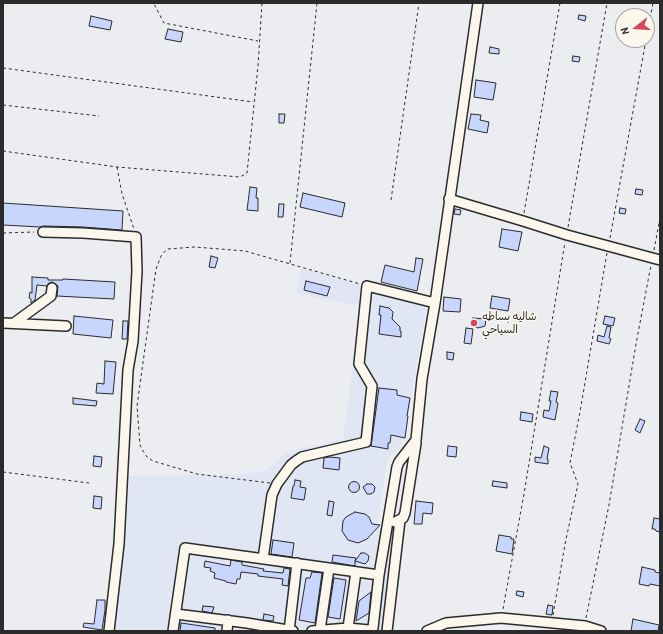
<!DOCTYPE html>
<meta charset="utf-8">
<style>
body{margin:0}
#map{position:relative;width:663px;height:634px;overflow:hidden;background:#ecedf1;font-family:"Patrick Hand",sans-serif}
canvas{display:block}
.frame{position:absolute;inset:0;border:4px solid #2b2b2b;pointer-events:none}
.north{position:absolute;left:615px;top:8px;width:40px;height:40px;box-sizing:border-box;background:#fbf7ec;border:1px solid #a8a59f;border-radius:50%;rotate:253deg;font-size:11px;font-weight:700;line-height:16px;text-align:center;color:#2b2b2b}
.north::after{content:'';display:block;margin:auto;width:14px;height:18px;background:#d1495b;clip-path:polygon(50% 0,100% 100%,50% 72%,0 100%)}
</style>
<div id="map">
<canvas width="663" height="634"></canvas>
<div class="frame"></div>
<div class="north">N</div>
</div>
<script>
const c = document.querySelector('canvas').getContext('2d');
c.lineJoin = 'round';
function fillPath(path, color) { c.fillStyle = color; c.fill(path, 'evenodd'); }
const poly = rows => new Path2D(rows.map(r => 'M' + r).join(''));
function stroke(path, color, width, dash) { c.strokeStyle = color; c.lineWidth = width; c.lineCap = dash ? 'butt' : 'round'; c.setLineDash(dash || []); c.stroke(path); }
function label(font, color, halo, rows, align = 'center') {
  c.font = font + ' "Patrick Hand","Playpen Sans Arabic",sans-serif'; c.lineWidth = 3; c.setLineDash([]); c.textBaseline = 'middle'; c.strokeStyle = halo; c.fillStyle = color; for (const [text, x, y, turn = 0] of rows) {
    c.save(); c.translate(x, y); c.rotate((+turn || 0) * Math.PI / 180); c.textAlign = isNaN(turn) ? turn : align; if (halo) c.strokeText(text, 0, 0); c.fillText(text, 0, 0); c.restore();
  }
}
const built = poly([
 [301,268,427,304,405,436,398,450,387,460,377,525,394,528,381,631,111,631,129,476,244,474,259,472,269,468,286,452,343,439,361,306,296,294]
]);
const building = poly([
 [579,15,586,16,585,21,578,19,579,15],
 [91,16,112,21,110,30,89,26,91,16],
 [168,29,183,32,181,42,165,39,168,29],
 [490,47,499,49,499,54,489,53,490,47],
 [573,56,580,57,579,62,572,61,573,56],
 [476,80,496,83,493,100,474,97,476,80],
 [279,114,285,114,284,123,279,123,279,114],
 [471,114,481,115,480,120,489,122,487,133,468,129,471,114],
 [250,187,257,188,256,198,258,198,258,211,247,210,250,187],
 [636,189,643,190,642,195,635,194,636,189],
 [303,193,345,203,342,217,300,207,303,193],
 [3,203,123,211,122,230,83,227,43,226,40,227,3,225,3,203],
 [279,204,284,204,283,217,278,217,279,204],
 [620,208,626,209,625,214,619,213,620,208],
 [455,209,461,210,460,215,454,214,455,209],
 [502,229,522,232,518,251,499,247,502,229],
 [211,256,218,258,215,268,209,267,211,256],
 [416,258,423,259,417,291,381,282,385,265,414,272,416,258],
 [32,277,48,278,48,280,63,280,63,279,115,282,114,299,57,296,58,286,52,282,49,283,47,286,37,285,35,300,31,303,31,299,29,298,30,292,32,293,32,277],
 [306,281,330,287,327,296,304,290,306,281],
 [492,296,510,299,508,311,490,308,492,296],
 [444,297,461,299,460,312,443,311,444,297],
 [380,306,389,308,393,312,392,319,400,327,400,331,401,331,401,337,379,334,381,315,379,315,380,306],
 [74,316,113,320,111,338,73,334,74,316],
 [605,316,615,318,613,326,603,324,605,316],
 [473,318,486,319,485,326,478,328,472,325,473,318],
 [123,321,128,321,127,339,122,339,123,321],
 [607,326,611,327,609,338,611,339,609,344,597,341,598,335,604,337,607,326],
 [466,328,473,329,471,344,464,343,466,328],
 [447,352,454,353,453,360,447,359,447,352],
 [105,361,116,362,113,394,96,393,97,383,104,384,105,361],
 [379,388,397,390,397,395,410,398,407,416,408,416,405,438,391,435,390,443,388,443,388,449,371,446,379,388],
 [551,391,558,392,556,402,558,403,555,420,543,417,544,410,549,411,551,401,549,401,551,391],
 [73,398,97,401,96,406,73,404,73,398],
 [521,412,533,414,532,422,520,420,521,412],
 [640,419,645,421,640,433,635,430,640,419],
 [448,446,457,447,456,457,447,456,448,446],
 [544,446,549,448,547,459,548,459,548,464,535,462,535,457,541,458,544,446],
 [94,456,102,457,101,467,93,466,94,456],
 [329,457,340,458,339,470,323,468,324,458,329,457],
 [295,480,301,481,300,487,306,488,304,500,291,498,293,486,294,486,295,480],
 [493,481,507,483,507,488,492,486,493,481],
 '348.5 487a5.5 5.5 0 1 1 11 0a5.5 5.5 0 1 1-11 0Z',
 [367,484,372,484,375,487,374,492,371,494,367,494,363,487,367,484],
 [94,496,102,497,101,509,93,508,94,496],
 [329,501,334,502,332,516,327,515,329,501],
 [416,501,433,503,432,514,423,513,422,524,414,524,416,501],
 [355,512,365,514,369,517,372,524,380,525,367,539,358,543,348,540,342,531,343,521,346,517,355,512],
 [654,518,660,519,660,532,656,531,655,529,652,529,654,518],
 [499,535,511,537,511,539,514,539,512,554,496,551,499,535],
 [273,540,294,543,292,557,271,554,273,540],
 [361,553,365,553,369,556,368,561,365,564,355,561,355,566,332,562,333,555,356,558,355,561,361,553],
 [231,560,242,562,242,565,264,569,263,571,283,573,284,568,290,569,288,586,282,585,283,579,258,576,258,574,241,572,240,579,237,579,236,584,226,582,226,581,214,578,215,573,210,571,211,568,204,567,205,561,230,566,231,560],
 [642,567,655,570,655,572,660,573,660,586,650,584,649,586,639,584,642,567],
 [312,572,322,573,315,623,299,620,306,578,310,578,312,572],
 [334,578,346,580,340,619,328,617,334,578],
 [517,591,524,592,523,597,516,595,517,591],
 [371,592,369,613,356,621,359,601,371,592],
 [97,600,105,600,105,610,102,630,83,627,84,623,94,624,97,600],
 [548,605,553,606,552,615,546,614,548,605],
 [203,606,214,607,212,613,202,611,203,606],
 [264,614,274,616,273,621,263,620,264,614],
 [633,619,659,625,658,631,631,631,633,619],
 [181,623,215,628,215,631,180,631,181,623]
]);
const path = poly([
 [149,3,154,4,164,23,258,41],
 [647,36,653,3],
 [3,68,253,102],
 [3,105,99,116],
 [3,151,117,167,240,177,247,173,258,66,262,3],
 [117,167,122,194,134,229],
 [391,200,419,3],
 [524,213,560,3],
 [568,227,607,3],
 [3,233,34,232],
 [610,238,646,40],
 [654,250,660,218],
 [290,263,317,3],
 [3,472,89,483],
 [270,483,197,474,153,461,147,457,143,451,140,445,137,406,156,269,161,256,167,249,195,247,245,251,360,284],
 [503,609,524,494,565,242],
 [553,615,565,544,578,484,570,463,580,412,607,253],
 [586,618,609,505,636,344,651,265]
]);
const minor = poly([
 [449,199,523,221,567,235,660,260],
 [43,232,83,233,136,237,137,271,133,341,128,370,119,544,109,631],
 [3,323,66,326],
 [14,323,51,296,52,288],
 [395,522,403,518,405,513,416,443],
 [263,559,272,495,277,484,291,465,296,461,302,457,366,442,372,386,359,364,367,286,435,303],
 [379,575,397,467,399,462,416,440,422,379,435,303,478,3],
 [176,614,247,623,293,631],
 [348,628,356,572],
 [320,630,329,568],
 [173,631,185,548,379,575,373,628,369,630,348,628,312,631],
 [227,631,228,620],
 [289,631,297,563],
 [387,631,400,520],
 [427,631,446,623,501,618,585,626,601,631]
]);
const markers = [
 [474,323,4,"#d1495b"]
];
const poiNames = [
 ["شاليه بساطه",482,317],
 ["السياحي",482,330]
];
fillPath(built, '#e1e6f5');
fillPath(building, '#c8d6fd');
stroke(building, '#2b2b2b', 1);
stroke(minor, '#2b2b2b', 12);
stroke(path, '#2b2b2b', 1, [3, 3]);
stroke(minor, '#fbf7ec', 9);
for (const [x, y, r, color] of markers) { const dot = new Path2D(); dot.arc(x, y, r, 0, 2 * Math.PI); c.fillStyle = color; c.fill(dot); stroke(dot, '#fbf7ec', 1.5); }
label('11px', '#2b2b2b', '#fbf7ec', poiNames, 'left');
</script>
